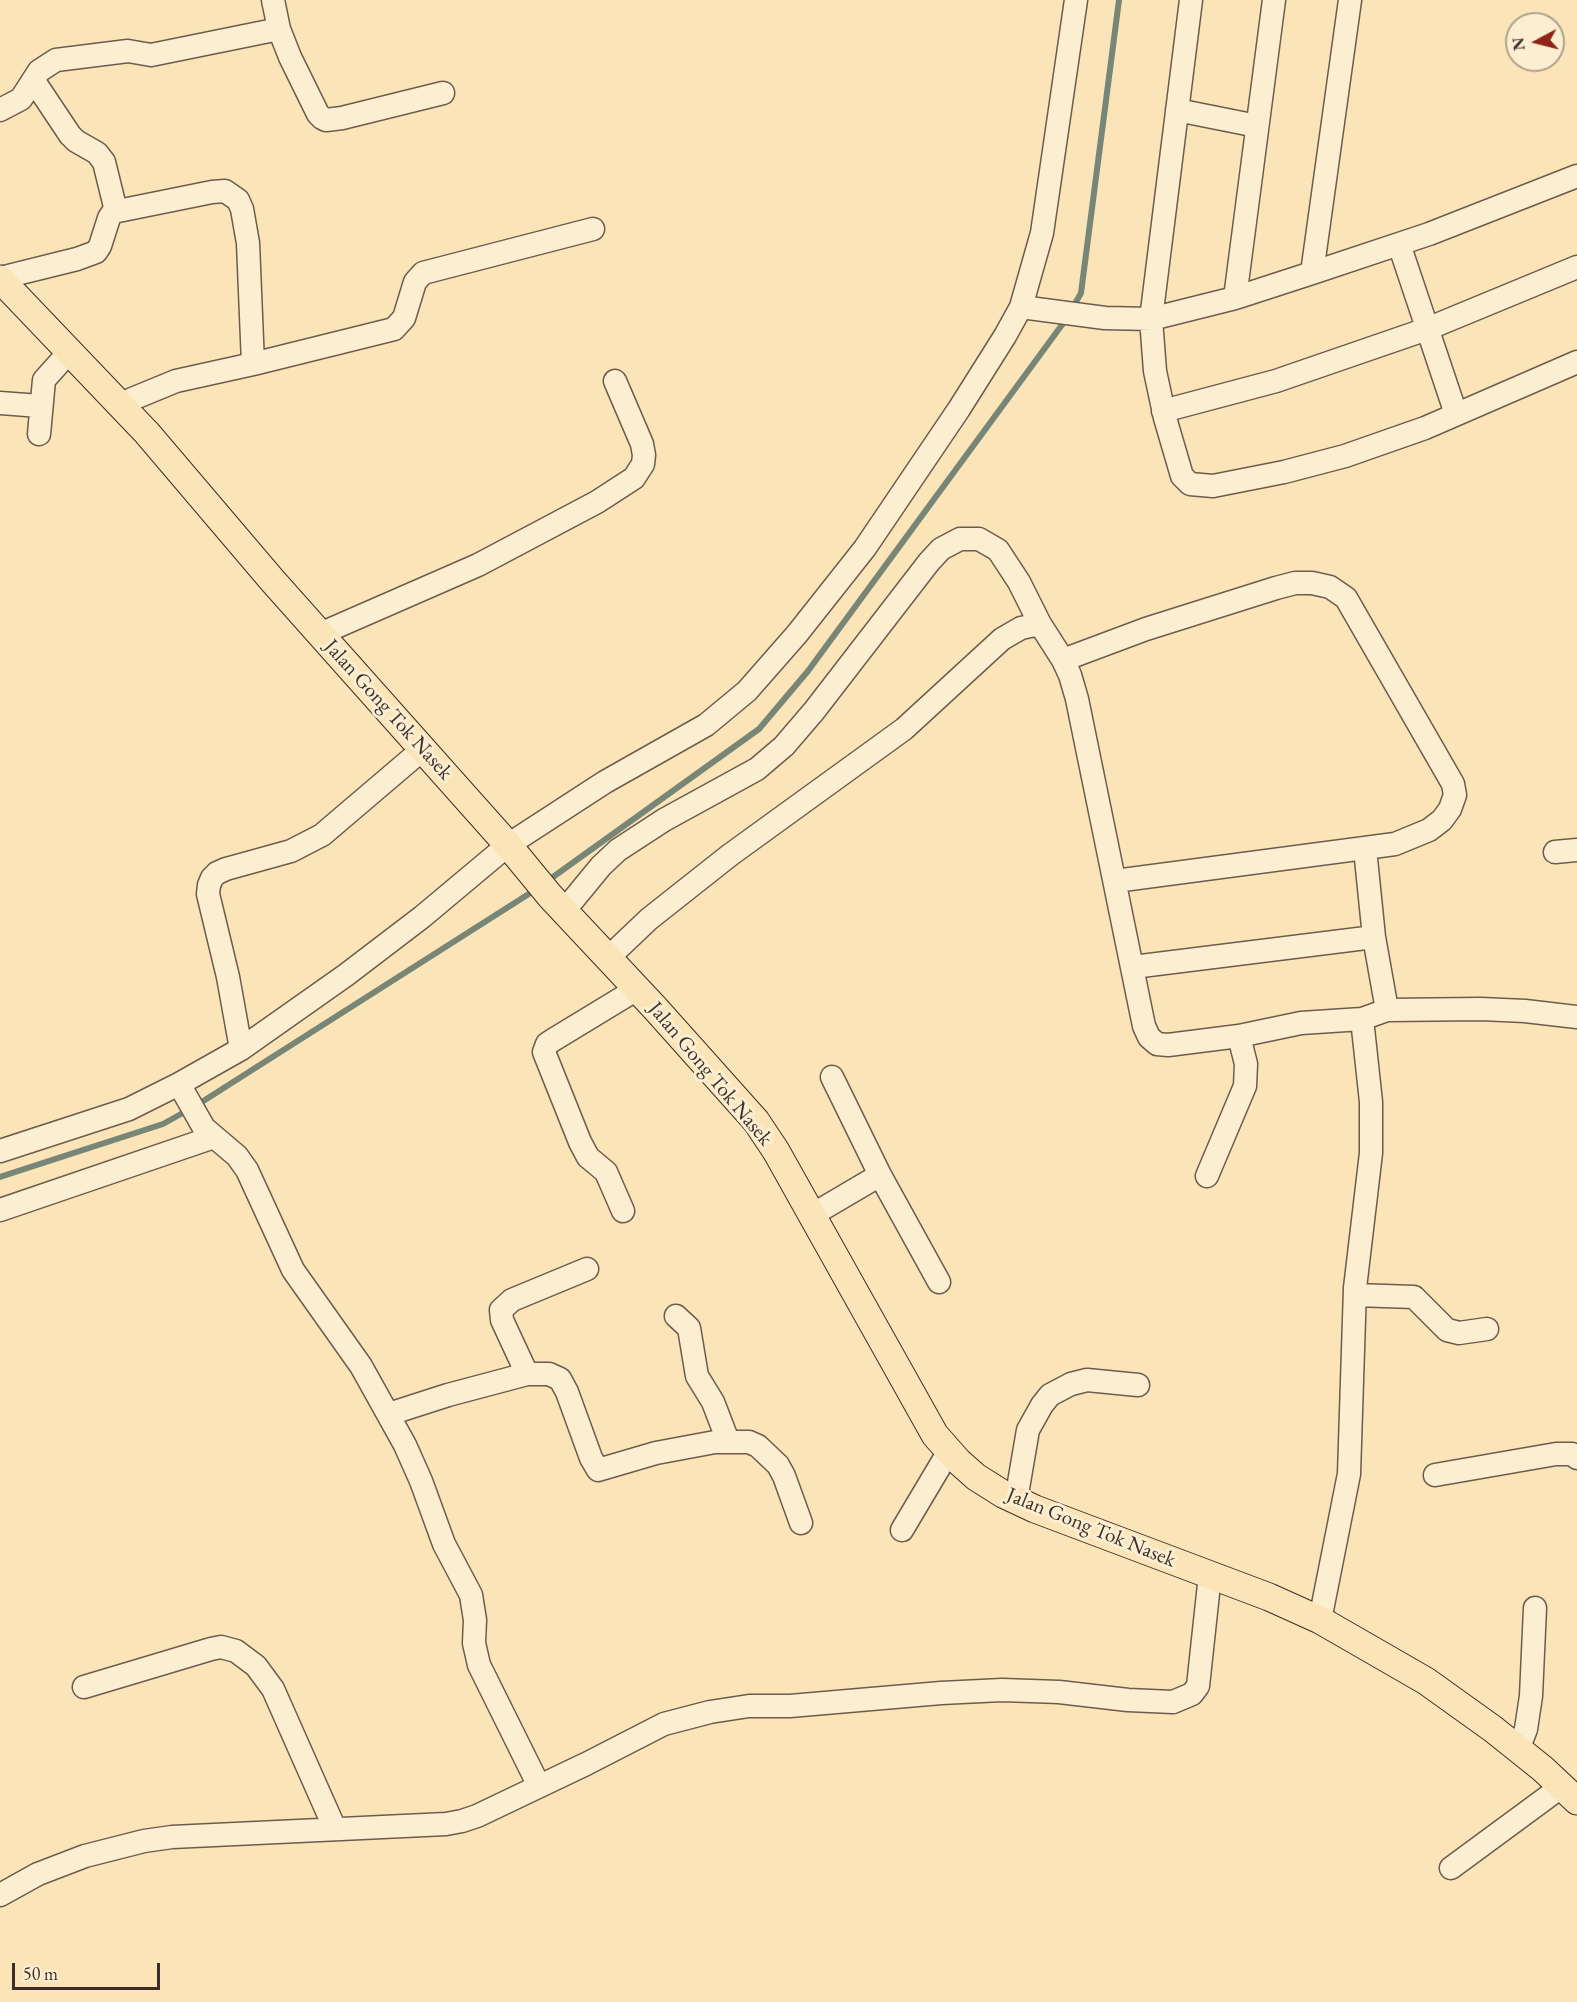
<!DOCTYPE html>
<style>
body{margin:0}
#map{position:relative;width:1577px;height:2002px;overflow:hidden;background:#fbe5b8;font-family:"EB Garamond",serif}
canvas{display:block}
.north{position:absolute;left:1505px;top:12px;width:60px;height:60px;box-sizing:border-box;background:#fceed1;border:2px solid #afa28e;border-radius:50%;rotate:263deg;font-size:16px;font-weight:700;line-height:24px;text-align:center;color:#3c2f2a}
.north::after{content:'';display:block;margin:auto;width:21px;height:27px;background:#8f2418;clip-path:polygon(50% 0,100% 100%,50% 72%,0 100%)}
.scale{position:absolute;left:12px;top:1963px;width:148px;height:27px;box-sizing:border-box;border:3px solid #3c2f2a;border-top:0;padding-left:8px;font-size:18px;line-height:21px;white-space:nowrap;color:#3c2f2a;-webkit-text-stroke:4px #fceed1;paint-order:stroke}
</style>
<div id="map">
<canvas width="1577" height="2002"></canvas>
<div class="north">N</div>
<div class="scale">50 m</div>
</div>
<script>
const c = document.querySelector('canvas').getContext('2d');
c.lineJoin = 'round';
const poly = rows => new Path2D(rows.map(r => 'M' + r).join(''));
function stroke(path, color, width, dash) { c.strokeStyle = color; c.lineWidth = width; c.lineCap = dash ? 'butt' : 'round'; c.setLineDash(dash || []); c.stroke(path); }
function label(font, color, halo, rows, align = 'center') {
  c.font = font + ' "EB Garamond",serif'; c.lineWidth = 6; c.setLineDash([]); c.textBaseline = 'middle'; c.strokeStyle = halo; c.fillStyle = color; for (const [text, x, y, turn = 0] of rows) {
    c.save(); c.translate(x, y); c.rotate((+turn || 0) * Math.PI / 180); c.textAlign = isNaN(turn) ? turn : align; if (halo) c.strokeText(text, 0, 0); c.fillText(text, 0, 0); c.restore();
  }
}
const stream = poly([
 [1072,309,1081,293,1119,0],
 [546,882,759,729,808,671,1067,318],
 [197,1105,535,890],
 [0,1177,163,1124,188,1110]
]);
const minor = poly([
 [273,0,279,29,290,57,318,114,322,118,326,120,342,118,443,93],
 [1191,0,1151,319,1155,371,1165,418,1182,476,1190,484,1213,486,1284,472,1345,456,1425,428,1577,362],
 [34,81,70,135,76,141,97,153,104,162,116,211],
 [0,110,21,99,39,71,56,60,128,51,151,55,279,29],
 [1177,110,1257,126],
 [1399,244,1456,414],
 [1312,273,1350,0],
 [0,278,77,259,96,252,100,246,109,218,113,212,212,192,225,191,238,200,242,209,248,243,253,364,176,381,120,404],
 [1235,298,1274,0],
 [1021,307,1105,318,1151,319,1235,298,1312,273,1429,234,1577,176],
 [253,364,394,329,404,318,415,282,423,273,593,229],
 [0,403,40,406],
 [1163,411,1276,381,1427,329,1577,267],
 [39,434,44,380,70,351],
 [320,634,478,565,597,502,634,478,643,464,644,455,642,444,615,381],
 [1063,660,1146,629,1276,588,1295,583,1312,583,1330,587,1346,598,1453,784,1455,795,1450,809,1442,820,1429,830,1395,844,1115,881],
 [1365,849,1374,937,1387,1010],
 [1555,852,1577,850],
 [564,911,601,866,618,850,664,820,757,769,784,746,814,711,929,562,941,549,960,539,979,539,998,550,1019,582,1040,624,1063,660,1070,675,1077,699,1144,1026,1149,1037,1157,1044,1168,1045,1239,1036,1301,1023,1362,1019,1387,1010,1481,1009,1525,1011,1577,1017],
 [608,958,649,919,730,855,904,729,1002,639,1021,628,1040,624],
 [1133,967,1374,937],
 [241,1049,228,977,208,894,209,885,212,878,217,873,226,869,291,851,322,835,423,749],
 [179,1084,204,1128,237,1156,247,1170,293,1270,361,1366,405,1445,421,1481,444,1544,471,1595,475,1620,474,1643,479,1665,539,1786],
 [0,1151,129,1109,179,1084,241,1049,346,975,422,917,508,845,605,782,706,725,747,691,797,634,865,548,959,409,1005,336,1021,307,1042,233,1076,0],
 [880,1175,939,1282],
 [1207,1176,1245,1086,1246,1064,1239,1036],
 [0,1210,214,1137],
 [623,1211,606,1172,588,1157,580,1142,544,1052,547,1044,553,1040,637,989],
 [812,1215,880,1175,832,1077],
 [1355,1295,1414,1297,1447,1330,1459,1333,1487,1329],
 [676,1316,689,1328,697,1376,713,1402,728,1441],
 [527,1374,502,1320,501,1310,512,1300,587,1269],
 [389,1414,448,1395,527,1374,549,1374,560,1379,567,1392,591,1458,598,1470,656,1453,715,1442,749,1442,758,1446,778,1465,784,1476,801,1523],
 [1435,1475,1556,1454,1572,1454,1577,1458],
 [1016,1500,1028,1430,1042,1405,1050,1395,1071,1384,1087,1380,1138,1385],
 [902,1530,949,1451],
 [1320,1620,1349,1474,1355,1288,1371,1153,1371,1102,1362,1019],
 [84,1687,211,1649,221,1647,236,1651,256,1666,273,1689,335,1829],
 [1518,1750,1526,1729,1531,1696,1535,1608],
 [1451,1868,1561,1787],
 [0,1895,38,1874,85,1856,144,1841,172,1837,446,1824,462,1821,477,1816,586,1764,664,1724,710,1712,749,1706,790,1706,941,1693,1002,1690,1059,1692,1128,1700,1173,1702,1192,1694,1198,1686,1210,1575]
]);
const major = poly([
 [0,279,147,433,272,580,508,845,550,896,655,1008,756,1121,776,1151,935,1435,958,1461,976,1477,1003,1494,1035,1509,1269,1597,1320,1620,1426,1681,1493,1729,1543,1769,1577,1801]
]);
const streetNames = [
 ["Jalan Gong Tok Nasek",388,710,48],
 ["Jalan Gong Tok Nasek",710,1074,50],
 ["Jalan Gong Tok Nasek",1091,1528,22]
];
stroke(stream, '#788677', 6);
stroke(minor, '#6c5c4e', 25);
stroke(major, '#3c2f2a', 29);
stroke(minor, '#fceed1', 22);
stroke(major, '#fbe5b8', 27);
label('21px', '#3c2f2a', '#fceed1', streetNames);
</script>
